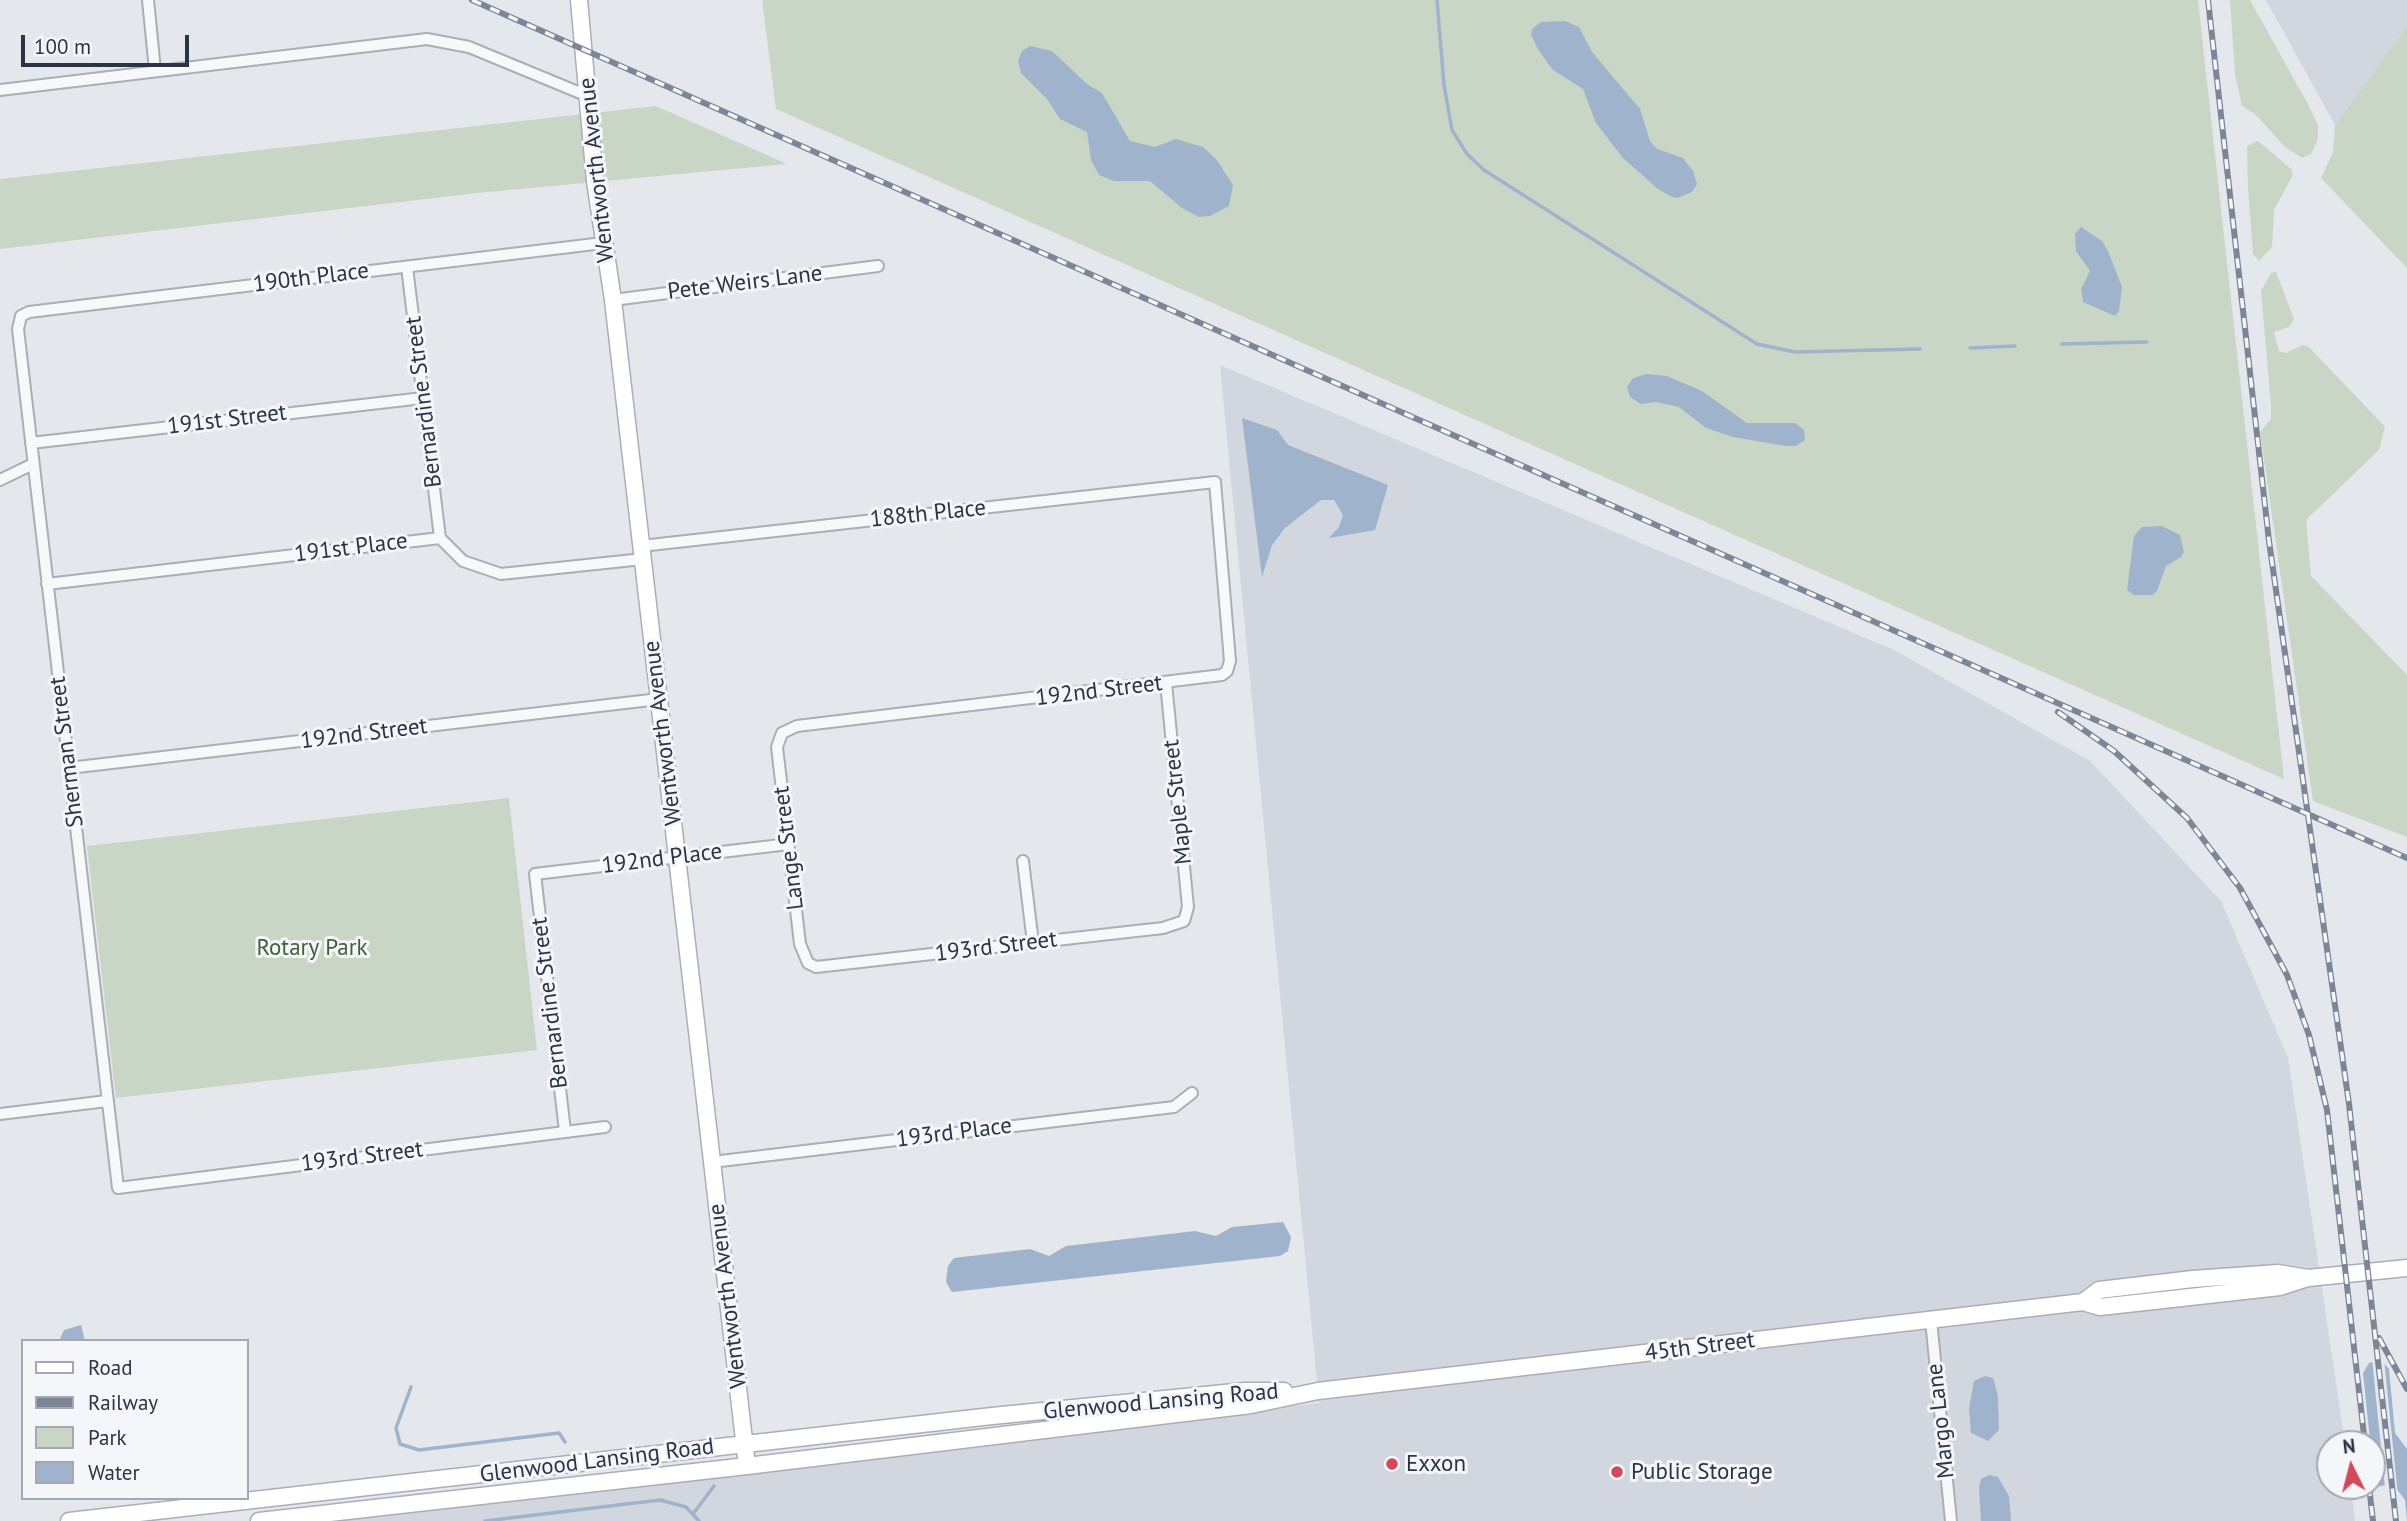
<!DOCTYPE html>
<style>
body{margin:0}
#map{position:relative;width:2407px;height:1521px;overflow:hidden;background:#e4e7ec;font-family:"PT Sans",sans-serif}
canvas{display:block}
.legend{position:absolute;left:21px;top:1339px;width:228px;height:161px;box-sizing:border-box;background:#f4f6f9;border:2px solid #a4a8b1;margin:0;padding:9px 12px;list-style:none;font-size:21px;color:#2b3445}
.legend li{display:flex;align-items:center;gap:14px;height:35px}
.legend b{width:35px;border:2px solid #a4a8b1}
.north{position:absolute;left:2316px;top:1430px;width:70px;height:70px;box-sizing:border-box;background:#f4f6f9;border:2px solid #a4a8b1;border-radius:50%;rotate:354deg;font-size:19px;font-weight:700;line-height:28px;text-align:center;color:#2b3445}
.north::after{content:'';display:block;margin:auto;width:24px;height:32px;background:#d1495b;clip-path:polygon(50% 0,100% 100%,50% 72%,0 100%)}
.scale{position:absolute;left:21px;top:35px;width:168px;height:32px;box-sizing:border-box;border:4px solid #2b3445;border-top:0;padding-left:9px;font-size:21px;line-height:24px;white-space:nowrap;color:#2b3445;-webkit-text-stroke:5px #f4f6f9;paint-order:stroke}
</style>
<div id="map">
<canvas width="2407" height="1521"></canvas>
<ul class="legend">
<li><b style="height:9px;background:#fff"></b>Road</li>
<li><b style="height:9px;background:#7d8696"></b>Railway</li>
<li><b style="height:19px;background:#c9d6c5"></b>Park</li>
<li><b style="height:19px;background:#9fb4cc"></b>Water</li>
</ul>
<div class="north">N</div>
<div class="scale">100 m</div>
</div>
<script>
const c = document.querySelector('canvas').getContext('2d');
c.lineJoin = 'round';
function fillPath(path, color) { c.fillStyle = color; c.fill(path, 'evenodd'); }
const poly = rows => new Path2D(rows.map(r => 'M' + r).join(''));
function stroke(path, color, width, dash) { c.strokeStyle = color; c.lineWidth = width; c.lineCap = dash ? 'butt' : 'round'; c.setLineDash(dash || []); c.stroke(path); }
function label(font, color, halo, rows, align = 'center') {
  c.font = font + ' "PT Sans",sans-serif'; c.lineWidth = 6; c.setLineDash([]); c.textBaseline = 'middle'; c.strokeStyle = halo; c.fillStyle = color; for (const [text, x, y, turn = 0] of rows) {
    c.save(); c.translate(x, y); c.rotate((+turn || 0) * Math.PI / 180); c.textAlign = isNaN(turn) ? turn : align; if (halo) c.strokeText(text, 0, 0); c.fillText(text, 0, 0); c.restore();
  }
}
const built = poly([
 [2266,0,2407,0,2407,26,2335,125],
 [1220,365,1894,650,2090,761,2221,901,2288,1058,2345,1444,2330,1444,2330,1486,2351,1486,2355,1521,304,1521,1319,1403]
]);
const green = poly([
 [762,0,2198,0,2284,779,776,109],
 [2230,0,2250,0,2310,108,2318,126,2318,139,2311,154,2302,158,2285,147,2255,114,2242,106,2235,75],
 [2407,26,2407,268,2321,178,2333,152,2335,125],
 [656,106,787,164,477,193,0,249,0,179],
 [2258,141,2291,169,2293,175,2274,210,2272,247,2259,261,2253,254,2248,188,2247,146],
 [2276,272,2294,319,2289,327,2274,332,2279,351,2286,353,2303,345,2309,347,2385,427,2379,450,2306,520,2311,576,2407,675,2407,837,2313,801,2260,432,2271,419,2271,404,2261,291,2271,273],
 [509,798,537,1050,116,1098,87,846]
]);
const water = poly([
 [1565,21,1579,27,1592,52,1640,109,1650,141,1657,149,1683,158,1693,171,1697,184,1692,192,1677,198,1670,196,1658,189,1623,158,1596,123,1583,89,1553,70,1539,51,1531,35,1532,29,1541,22],
 [1030,46,1052,51,1087,84,1102,93,1130,141,1155,147,1176,139,1203,147,1216,159,1233,185,1229,206,1210,216,1199,217,1182,208,1150,181,1114,181,1099,175,1091,160,1087,132,1060,119,1047,99,1021,73,1018,61,1022,51],
 [2081,227,2102,241,2108,251,2122,287,2119,311,2115,316,2083,302,2081,289,2090,271,2076,251,2075,234],
 [1647,374,1667,376,1702,391,1747,423,1795,423,1804,430,1805,440,1796,446,1786,446,1733,437,1706,428,1679,407,1656,402,1641,404,1630,397,1627,387,1633,378],
 [1242,418,1277,430,1288,445,1388,485,1375,530,1329,538,1339,527,1343,515,1334,500,1321,500,1285,528,1272,545,1262,577],
 [2162,526,2180,535,2184,552,2181,557,2166,566,2157,591,2152,595,2134,595,2127,590,2134,536,2142,527],
 [1283,1222,1291,1237,1288,1251,1280,1256,952,1292,946,1282,948,1266,954,1258,1030,1249,1049,1256,1066,1246,1195,1231,1216,1236,1232,1227],
 [81,1325,85,1341,59,1341,64,1330],
 [2381,1360,2389,1369,2395,1433,2407,1449,2407,1521,2405,1500,2393,1484,2375,1487,2363,1373,2369,1363],
 [1985,1376,1993,1378,1998,1396,1999,1430,1988,1441,1971,1433,1969,1408,1974,1381],
 [1989,1475,1998,1477,2009,1496,2011,1521,1981,1521,1979,1488,1981,1479]
]);
const pier = poly([
 [2381,1356,2384,1359,2398,1496,2392,1487,2385,1488,2372,1358]
]);
const stream = poly([
 [1437,0,1444,85,1452,130,1467,154,1484,170,1757,344,1795,352,1920,349],
 [2062,344,2147,342],
 [1970,348,2015,346],
 [411,1387,396,1428,400,1444,419,1450,559,1433,565,1442],
 [693,1514,714,1486],
 [485,1521,660,1500,686,1507,699,1521]
]);
const street = poly([
 [148,0,155,70],
 [0,90,427,39,469,47,590,97],
 [603,243,29,312,21,316,18,329,118,1188,605,1127],
 [407,267,440,538],
 [613,300,878,266],
 [31,443,423,398],
 [0,480,33,464],
 [641,546,1215,482,1230,661,1227,671,1222,675,797,726,782,733,777,747,800,944,808,963,816,967,1163,928,1184,921,1188,907,1166,683],
 [47,584,440,538,463,561,501,574,643,559],
 [69,768,659,699],
 [1023,861,1033,943],
 [0,1114,107,1101],
 [565,1131,535,874,789,844],
 [712,1162,1174,1107,1192,1093],
 [1931,1320,1951,1521]
]);
const secondary = poly([
 [579,0,595,181,613,300,747,1466],
 [2083,1302,2099,1290,2193,1279,2278,1273,2308,1278,2407,1268],
 [69,1521,992,1416,1245,1391,1284,1391],
 [259,1521,747,1466,1251,1405,1318,1391,2083,1302,2100,1307,2280,1287,2308,1278]
]);
const rail = poly([
 [472,0,2407,858],
 [2208,0,2269,541,2349,1104,2396,1521],
 [2058,712,2114,751,2187,818,2240,888,2287,975,2309,1035,2327,1110,2365,1444],
 [2379,1338,2407,1389],
 [2369,1486,2373,1521]
]);
const markers = [
 [1392,1464,7,"#d1495b"],
 [1617,1472,7,"#d1495b"]
];
const streetNames = [
 ["Wentworth Avenue",597,170,-96],
 ["190th Place",311,278,-7],
 ["Pete Weirs Lane",745,283,-7],
 ["Bernardine Street",424,402,-97],
 ["191st Street",227,420,-7],
 ["188th Place",928,514,-6],
 ["191st Place",351,548,-7],
 ["192nd Street",1099,691,-7],
 ["Wentworth Avenue",663,733,-97],
 ["192nd Street",364,734,-7],
 ["Sherman Street",67,752,-97],
 ["Maple Street",1178,802,-96],
 ["Lange Street",789,848,-97],
 ["192nd Place",662,859,-7],
 ["193rd Street",996,947,-7],
 ["Bernardine Street",550,1003,-97],
 ["193rd Place",954,1133,-7],
 ["193rd Street",362,1157,-7],
 ["Wentworth Avenue",728,1296,-97],
 ["45th Street",1700,1347,-7],
 ["Glenwood Lansing Road",1161,1402,-5],
 ["Margo Lane",1941,1421,-96],
 ["Glenwood Lansing Road",597,1461,-7]
];
const parkNames = [
 ["Rotary Park",312,948]
];
const poiNames = [
 ["Exxon",1406,1464],
 ["Public Storage",1631,1472]
];
fillPath(built, '#d2d6de');
fillPath(green, '#c9d6c5');
fillPath(water, '#9fb4cc');
fillPath(pier, '#e4e7ec');
stroke(stream, '#9fb4cc', 3.5);
stroke(street, '#a9aeb7', 14);
stroke(secondary, '#a9aeb7', 19);
stroke(street, '#f7f8fa', 10);
stroke(secondary, '#fff', 16);
stroke(rail, '#7d8696', 6);
stroke(rail, '#f4f6f9', 3.5, [10]);
for (const [x, y, r, color] of markers) { const dot = new Path2D(); dot.arc(x, y, r, 0, 2 * Math.PI); c.fillStyle = color; c.fill(dot); stroke(dot, '#f4f6f9', 2.5); }
label('23px', '#2b3445', '#f4f6f9', streetNames);
label('23px', '#3f6138', '#f4f6f9', parkNames);
label('23px', '#2b3445', '#f4f6f9', poiNames, 'left');
</script>
